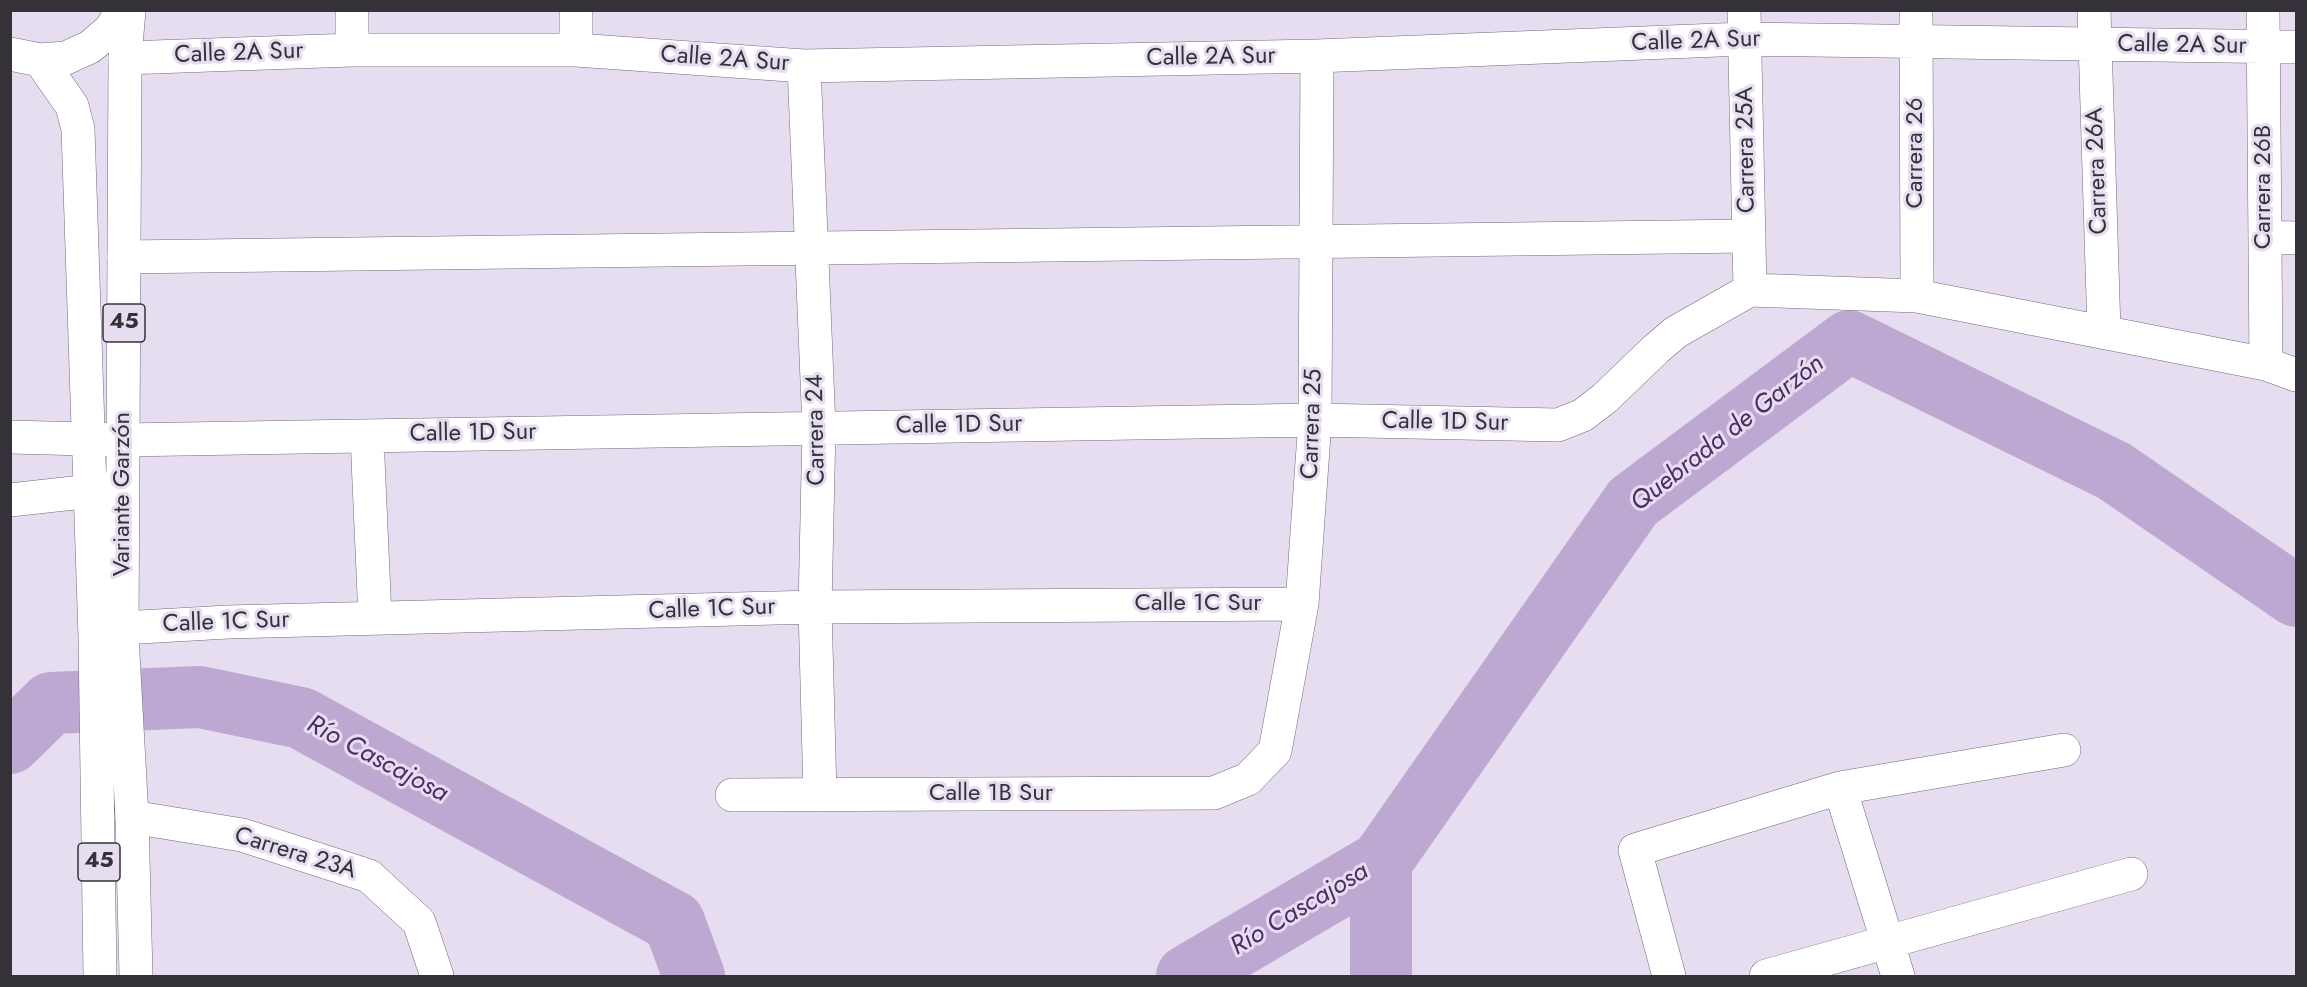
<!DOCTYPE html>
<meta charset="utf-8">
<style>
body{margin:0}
#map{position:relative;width:2307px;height:987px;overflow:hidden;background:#e6ddf0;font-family:Jost,sans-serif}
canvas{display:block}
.frame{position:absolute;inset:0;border:12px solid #353139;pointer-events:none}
</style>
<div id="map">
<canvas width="2307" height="987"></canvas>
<div class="frame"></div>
</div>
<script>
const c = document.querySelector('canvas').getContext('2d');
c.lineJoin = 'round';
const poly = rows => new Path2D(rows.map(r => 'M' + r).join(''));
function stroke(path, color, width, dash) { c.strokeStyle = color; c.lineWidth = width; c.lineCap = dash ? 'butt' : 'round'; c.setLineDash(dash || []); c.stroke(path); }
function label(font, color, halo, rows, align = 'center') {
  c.font = font + ' Jost,sans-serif'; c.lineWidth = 6; c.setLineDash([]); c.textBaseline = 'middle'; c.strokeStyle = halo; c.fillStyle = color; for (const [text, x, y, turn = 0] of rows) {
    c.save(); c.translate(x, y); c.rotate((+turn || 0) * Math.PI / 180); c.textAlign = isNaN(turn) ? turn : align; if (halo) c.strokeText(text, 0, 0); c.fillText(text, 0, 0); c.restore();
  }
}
const river = poly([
 [10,743,51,703,200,697,301,718,674,922,694,976],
 [1187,976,1381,862],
 [1381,976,1381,862,1633,502,1849,341,2114,471,2296,596]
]);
const minor = poly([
 [576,10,576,50],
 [1744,10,1750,290],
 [1916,10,1917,296],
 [2094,10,2104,331],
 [2263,10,2266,364],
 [352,50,352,10],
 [125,58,352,50,576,50,804,66,1317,56,1744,39,2296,47],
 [804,66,819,428,815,607,820,795],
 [2265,237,2296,238],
 [124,257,1749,236],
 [1750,290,1917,296,2266,364,2296,375],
 [367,436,375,618],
 [10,437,123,440,1315,420,1558,425,1583,415,1605,398,1656,349,1676,332,1750,290],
 [10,500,119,488],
 [122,628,228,622,815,607,1302,604],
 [1840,788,1898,976],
 [732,795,1214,793,1248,779,1275,751,1302,604,1315,420,1317,56],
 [132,817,242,835,369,876,419,922,437,976],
 [1669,976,1635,850,1840,788,2064,750],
 [1766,976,2131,874]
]);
const highway = poly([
 [129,10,125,58,122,636,132,817,136,976],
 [10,54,40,60,66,58,90,47,111,29,122,10],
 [40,60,72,106,78,129,95,637,100,976]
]);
const shields = [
 [124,323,42],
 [99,862,42]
];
const shieldNames = [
 ["45",124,323],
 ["45",99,862]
];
const streetNames = [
 ["Calle 2A Sur",1696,42,-2],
 ["Calle 2A Sur",2182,46,1],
 ["Calle 2A Sur",239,54,-2],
 ["Calle 2A Sur",1211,58,-1],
 ["Calle 2A Sur",725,60,4],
 ["Carrera 25A",1747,150,-91],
 ["Carrera 26",1916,153,-90],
 ["Carrera 26A",2098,171,-92],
 ["Carrera 26B",2264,187,-90],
 ["Calle 1D Sur",1445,423,1],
 ["Carrera 25",1313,424,-88],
 ["Calle 1D Sur",959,426,-1],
 ["Carrera 24",817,430,-91],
 ["Calle 1D Sur",473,434,-1],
 ["Variante Garzón",123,494,-90],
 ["Calle 1C Sur",1198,604],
 ["Calle 1C Sur",712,610,-2],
 ["Calle 1C Sur",226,623,-2],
 ["Calle 1B Sur",991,794],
 ["Carrera 23A",295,854,17]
];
const waterNames = [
 ["Quebrada de Garzón",1728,434,-38],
 ["Río Cascajosa",377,760,28],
 ["Río Cascajosa",1300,910,-31]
];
stroke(river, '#bda8d2', 62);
stroke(minor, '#71697a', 34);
stroke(highway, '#71697a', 34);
stroke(minor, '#fff', 33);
stroke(highway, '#fff', 33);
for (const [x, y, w] of shields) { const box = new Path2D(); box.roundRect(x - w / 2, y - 19, w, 38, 4.5); c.fillStyle = '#e6ddf0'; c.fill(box); stroke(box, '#353139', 1.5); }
label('bold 22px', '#353139', null, shieldNames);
label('24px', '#353139', '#e6ddf0', streetNames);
label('italic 26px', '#4b2d63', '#e6ddf0', waterNames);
</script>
